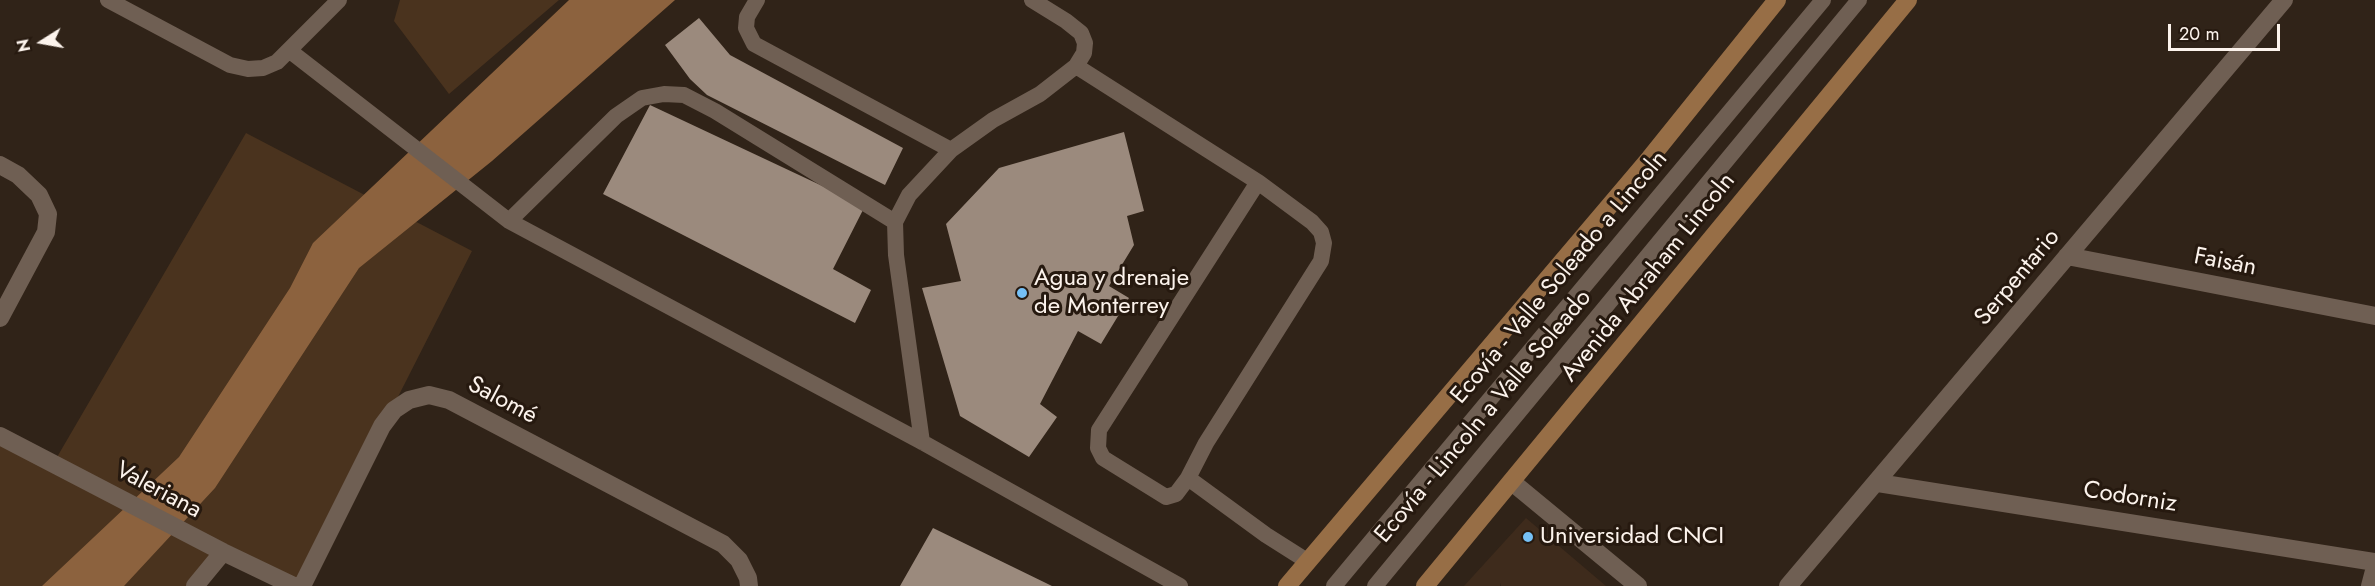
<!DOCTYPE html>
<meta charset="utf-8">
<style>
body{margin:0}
#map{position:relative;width:2375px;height:586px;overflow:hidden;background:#302318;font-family:Jost,sans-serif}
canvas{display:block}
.north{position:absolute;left:12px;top:12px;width:60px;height:60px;-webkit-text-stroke:4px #26190f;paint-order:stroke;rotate:259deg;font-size:16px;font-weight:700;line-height:24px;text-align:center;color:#fcf3ec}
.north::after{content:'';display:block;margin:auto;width:21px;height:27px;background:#fcf3ec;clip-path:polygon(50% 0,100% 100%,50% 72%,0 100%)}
.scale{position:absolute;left:2168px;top:24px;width:112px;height:27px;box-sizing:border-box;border:3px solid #fcf3ec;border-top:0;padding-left:8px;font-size:18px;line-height:21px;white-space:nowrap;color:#fcf3ec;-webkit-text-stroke:4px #26190f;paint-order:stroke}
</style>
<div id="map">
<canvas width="2375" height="586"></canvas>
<div class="north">N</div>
<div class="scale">20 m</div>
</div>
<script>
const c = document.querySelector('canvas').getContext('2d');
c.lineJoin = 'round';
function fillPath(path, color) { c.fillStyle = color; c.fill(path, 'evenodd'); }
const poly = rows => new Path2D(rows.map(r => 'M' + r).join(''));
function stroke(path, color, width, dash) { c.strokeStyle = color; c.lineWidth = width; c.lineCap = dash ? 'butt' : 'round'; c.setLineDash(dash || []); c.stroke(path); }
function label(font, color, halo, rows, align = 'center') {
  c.font = font + ' Jost,sans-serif'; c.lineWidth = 6; c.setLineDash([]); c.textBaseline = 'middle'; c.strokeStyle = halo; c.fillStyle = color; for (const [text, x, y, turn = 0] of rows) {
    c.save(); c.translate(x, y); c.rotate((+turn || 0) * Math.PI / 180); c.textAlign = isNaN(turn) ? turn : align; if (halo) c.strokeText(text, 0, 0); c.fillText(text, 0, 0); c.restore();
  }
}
const built = poly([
 [1526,518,1606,586,1501,586,1500,583,1500,586,1464,586]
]);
const green = poly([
 [400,0,559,0,449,94,394,21],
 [246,133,472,251,302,586,223,552,195,586,0,586,0,437,53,464]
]);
const water = poly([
 [569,0,675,0,492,161,359,268,215,488,124,586,42,586,179,457,290,288,313,243]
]);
const building = poly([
 [699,18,730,55,903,148,885,185,707,95,690,79,665,45],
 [650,105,865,206,833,269,871,290,855,323,603,194],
 [1124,132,1144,211,1127,216,1134,245,1109,286,1129,298,1101,344,1078,331,1040,404,1057,417,1029,457,960,416,922,288,961,281,946,224,999,168],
 [933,528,1052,586,900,586]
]);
const service = poly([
 [108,0,230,65,248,69,263,68,277,62,339,0],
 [757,0,747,17,746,28,754,44,951,150],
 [290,51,509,221,922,442,1180,586],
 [1076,66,1258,182,1312,222,1321,232,1324,243,1321,261,1206,443,1188,478,1176,494,1166,497,1103,458,1098,448,1099,430,1258,182],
 [509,221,616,116,642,98,664,94,684,95,715,111,895,222,896,255,922,442],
 [895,222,909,195,951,150,993,120,1040,94,1076,66,1084,53,1085,43,1081,33,1066,21,1032,0],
 [1188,478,1266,535,1307,561],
 [1334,586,1823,0],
 [1375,586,1859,0]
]);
const minor = poly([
 [0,165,18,175,39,195,48,214,46,232,0,318],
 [2067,256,2375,316],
 [0,436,223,552,294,586],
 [1512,482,1638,586],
 [1878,483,2375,562],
 [195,586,223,552],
 [302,586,382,426,394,410,409,400,429,395,449,400,723,544,739,560,748,578,749,586],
 [1788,586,2284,0],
 [2370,586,2375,567]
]);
const secondary = poly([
 [1287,586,1650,158,1777,0],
 [1425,586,1908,0]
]);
const markers = [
 [1022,293,6,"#75c0f6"],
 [1528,537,6,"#75c0f6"]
];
const streetNames = [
 ["Faisán",2225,263,11],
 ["Ecovía - Valle Soleado a Lincoln",1560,278,-50],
 ["Avenida Abraham Lincoln",1649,278,-51],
 ["Serpentario",2018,278,-50],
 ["Salomé",502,401,28],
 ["Ecovía - Lincoln a Valle Soleado",1484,417,-50],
 ["Valeriana",158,491,28],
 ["Codorniz",2130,498,9]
];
const poiNames = [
 ["Agua y drenaje",1034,279],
 ["de Monterrey",1034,307],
 ["Universidad CNCI",1540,537]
];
fillPath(built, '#3e2b1c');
fillPath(green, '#4a331e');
fillPath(water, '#8c623e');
fillPath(building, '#9b8a7d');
stroke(service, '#6f5f53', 16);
stroke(minor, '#6f5f53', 18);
stroke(secondary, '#976e46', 18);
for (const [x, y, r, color] of markers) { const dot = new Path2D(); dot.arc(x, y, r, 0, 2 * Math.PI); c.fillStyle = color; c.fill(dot); stroke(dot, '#26190f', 2); }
label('24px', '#fcf3ec', '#26190f', streetNames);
label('24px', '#fcf3ec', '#26190f', poiNames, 'left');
</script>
